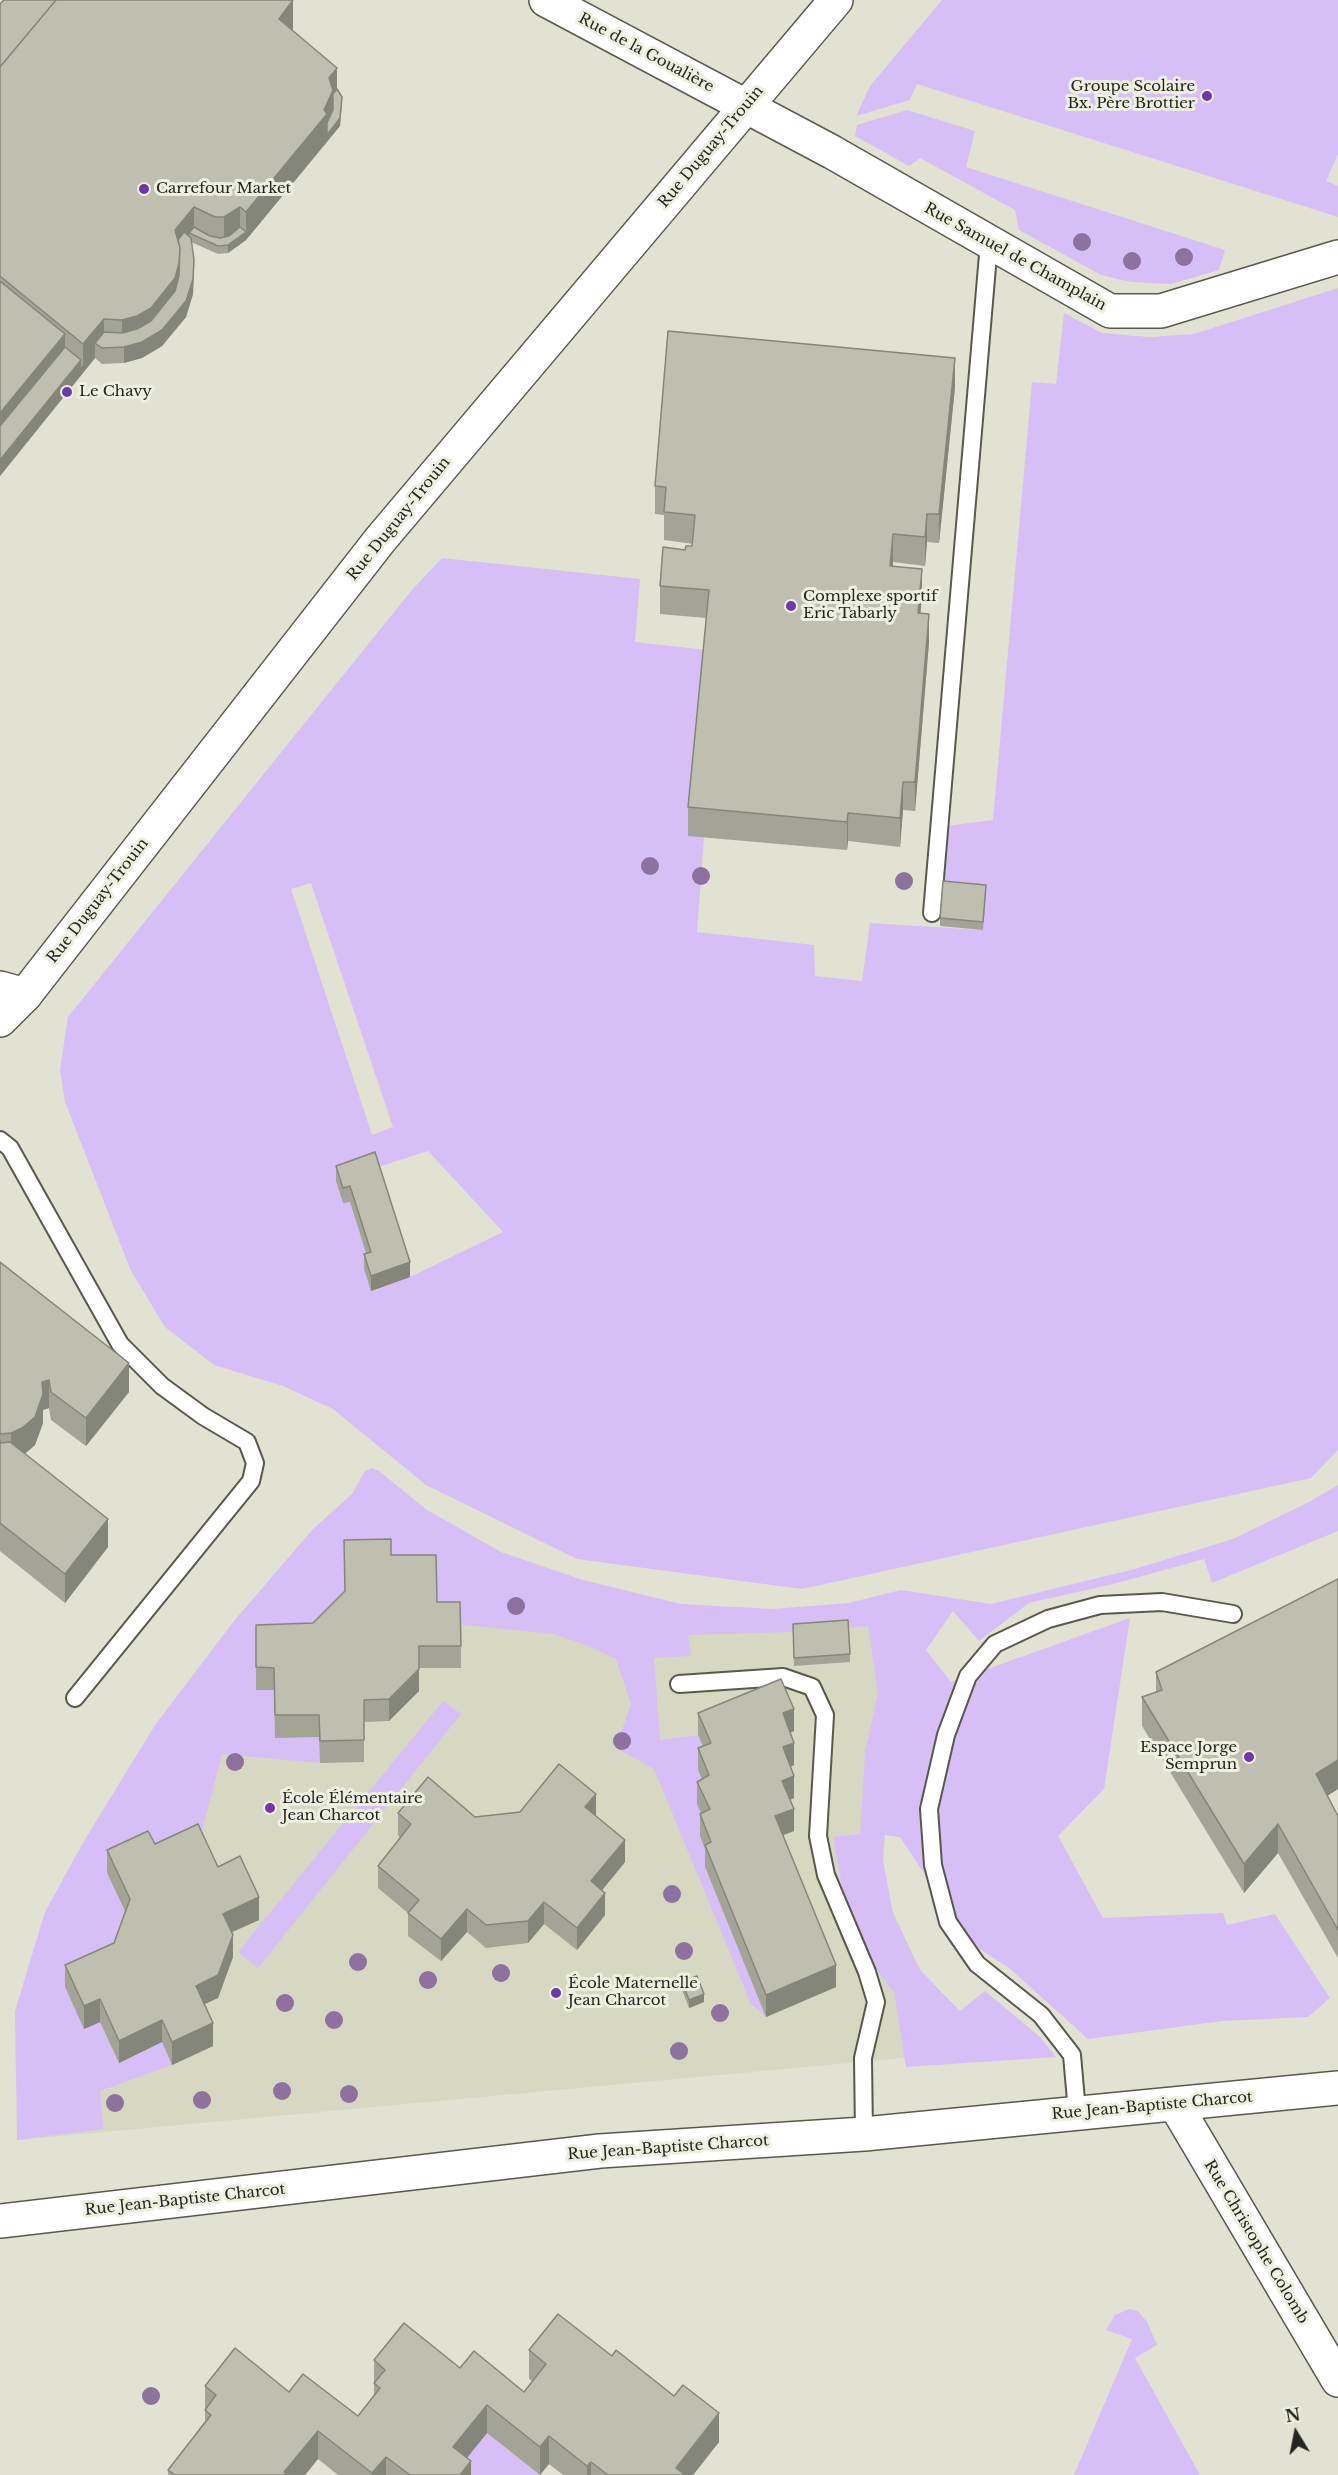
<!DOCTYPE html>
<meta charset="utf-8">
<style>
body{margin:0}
#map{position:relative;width:1338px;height:2475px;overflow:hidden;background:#e1e2d2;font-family:"Libre Baskerville",serif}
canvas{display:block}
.north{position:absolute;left:1266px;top:2403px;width:60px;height:60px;-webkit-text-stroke:4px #eef0df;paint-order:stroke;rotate:350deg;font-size:16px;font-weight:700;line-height:24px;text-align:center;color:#24251f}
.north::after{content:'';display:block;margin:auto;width:21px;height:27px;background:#24251f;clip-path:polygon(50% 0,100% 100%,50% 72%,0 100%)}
</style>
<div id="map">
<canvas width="1338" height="2475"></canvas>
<div class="north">N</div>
</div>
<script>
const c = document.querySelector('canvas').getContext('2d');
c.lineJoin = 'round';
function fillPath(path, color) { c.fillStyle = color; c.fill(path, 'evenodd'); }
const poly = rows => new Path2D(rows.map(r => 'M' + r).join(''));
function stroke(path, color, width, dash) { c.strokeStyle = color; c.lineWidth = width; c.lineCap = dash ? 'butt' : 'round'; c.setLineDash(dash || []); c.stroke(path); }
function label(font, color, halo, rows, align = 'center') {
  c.font = font + ' "Libre Baskerville",serif'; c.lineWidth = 6; c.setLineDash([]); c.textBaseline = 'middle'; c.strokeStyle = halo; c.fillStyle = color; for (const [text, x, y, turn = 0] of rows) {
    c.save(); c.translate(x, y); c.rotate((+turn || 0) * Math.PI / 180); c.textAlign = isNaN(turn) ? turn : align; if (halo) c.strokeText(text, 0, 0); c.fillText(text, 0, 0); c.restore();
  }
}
const built = poly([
 [429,1530,662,1622,900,1611,879,1881,920,1970,968,2020,1011,2048,17,2140,23,2017,108,1825]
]);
const green = poly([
 [942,0,1338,0,1338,154,1326,181,1338,186,1338,217,917,84,910,100,856,116,870,86],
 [907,110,975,131,966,167,1225,250,1219,270,1171,284,1131,282,1101,275,1019,230,1015,210,920,158,909,166,855,136,857,125],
 [1338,288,1338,1450,1311,1478,802,1589,577,1559,426,1485,333,1409,283,1386,214,1365,165,1327,131,1271,65,1102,60,1070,68,1017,411,591,442,558,640,579,635,642,706,650,689,835,704,837,697,932,814,945,815,976,862,981,870,923,983,930,943,889,946,826,993,820,1032,382,1056,384,1064,313,1102,333,1150,337,1194,334],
 [311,883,393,1127,372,1135,291,889],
 [428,1151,503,1232,410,1277,371,1291,371,1268,350,1202,375,1168],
 [372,1468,379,1471,427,1510,501,1552,583,1580,681,1604,773,1609,849,1603,901,1590,991,1604,1135,1569,1233,1539,1309,1502,1338,1485,1338,1531,1212,1583,1204,1559,1117,1583,1029,1603,979,1641,953,1611,926,1650,951,1682,1130,1618,1104,1789,1058,1836,1103,1918,1223,1913,1227,1925,1275,1914,1330,1998,1308,2017,1222,2021,1088,2039,1008,1967,970,1943,900,1837,885,1835,883,1860,893,1914,920,1970,960,2011,985,1991,1040,2037,1056,2057,906,2067,894,1992,868,1958,846,1908,833,1837,860,1834,865,1753,878,1693,868,1626,793,1632,688,1635,691,1656,654,1658,660,1740,698,1735,711,1766,709,1798,711,1865,705,1867,766,2017,751,2004,654,1769,616,1748,631,1704,616,1659,588,1646,554,1634,345,1613,274,1690,275,1737,319,1737,320,1763,222,1754,198,1847,130,1921,114,1966,65,1988,84,2028,100,2022,119,2063,162,2042,172,2065,100,2091,103,2129,17,2140,15,2011,45,1912,84,1841,155,1725,234,1621,313,1529,352,1494,365,1471],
 [443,1701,461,1714,258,1968,238,1952],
 [1129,2309,1138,2311,1147,2322,1157,2345,1135,2358,1200,2475,1074,2475,1132,2339,1106,2330,1115,2315],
 [487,2433,540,2475,453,2475]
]);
const lane = poly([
 [932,913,989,243],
 [0,1140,10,1148,120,1344,162,1386,203,1416,247,1442,255,1463,251,1481,75,1698],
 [679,1684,783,1677,812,1687,825,1715,818,1836,826,1875,867,1972,876,2002,863,2058,864,2134],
 [1077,2112,1072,2055,1041,2015,977,1964,948,1922,933,1865,929,1809,946,1735,968,1676,995,1644,1048,1619,1100,1605,1162,1602,1233,1614]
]);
const street = poly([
 [546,0,832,152,1110,311,1161,311,1338,257],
 [0,988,25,995],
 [1175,2104,1338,2380],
 [0,2221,600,2151,864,2134,1338,2088]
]);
const secondary = poly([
 [0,1020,25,995,380,540,836,0]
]);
const trees = [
 [1082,242],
 [1184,257],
 [1132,261],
 [650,866],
 [701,876],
 [904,881],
 [516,1606],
 [622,1741],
 [235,1762],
 [672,1894],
 [684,1951],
 [358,1962],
 [501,1973],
 [428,1980],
 [285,2003],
 [720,2013],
 [334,2020],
 [679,2051],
 [282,2091],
 [349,2094],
 [202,2100],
 [115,2103],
 [151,2396]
];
const wall = poly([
 [0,4,293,29,292,31,337,89,342,104,340,126,246,240,228,253,218,254,191,242,194,276,193,294,186,317,162,346,142,358,124,363,102,364,95,358,0,476],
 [955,387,939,543,927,542,925,566,893,562,893,566,922,597,920,613,929,642,915,811,903,810,900,847,848,841,847,850,688,836,688,807,706,618,660,614,660,586,685,550,692,546,693,544,664,540,664,515,655,514,655,486],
 [986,893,983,930,940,926,940,918],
 [336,1166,410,1277,371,1291,364,1269,364,1254,366,1253,350,1202,343,1203,336,1181],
 [0,1262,129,1392,86,1446,51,1420,49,1408,43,1410,43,1423,35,1445,25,1454,108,1547,65,1603,0,1551],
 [391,1555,437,1602,461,1646,461,1668,419,1668,419,1691,389,1721,364,1722,364,1762,320,1763,319,1737,275,1738,274,1690,256,1690,256,1625,313,1623],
 [1338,1579,1338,1789,1327,1796,1338,1816,1338,1958,1278,1853,1244,1893,1142,1726,1142,1697,1156,1692,1156,1672],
 [793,1624,850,1654,850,1662,794,1666],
 [698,1713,794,1731,790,1733,794,1765,790,1767,794,1798,790,1800,794,1831,783,1835,836,1987,766,2017,705,1867,705,1849,700,1836,700,1814,701,1813,697,1804,697,1782,702,1779,698,1770,698,1748,703,1746,698,1735],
 [398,1813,475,1817,596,1816,625,1862,602,1890,605,1915,577,1950,544,1924,528,1943,486,1948,467,1932,441,1961,408,1936,408,1913,378,1888,378,1866,400,1838,398,1835],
 [155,1844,218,1867,259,1920,232,1932,233,1957,218,1998,204,2004,213,2046,172,2065,162,2042,119,2063,100,2022,84,2029,65,1987,65,1965,114,1943,125,1911,107,1873,107,1850],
 [682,1982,704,2002,689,2008,682,1990],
 [529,2350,719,2442,693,2475,563,2475,549,2464,540,2475,487,2433,467,2458,471,2475,338,2475,318,2459,305,2475,168,2475,168,2470,205,2421,205,2386,289,2392,358,2416,374,2396,374,2360,460,2368,524,2392,532,2381,529,2379]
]);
const shadedWall = poly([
 [293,1,293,29,279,48,279,19],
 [337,68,337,97,342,97,340,126,246,240,228,253,228,245,246,232,246,212,324,110,329,78],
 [194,207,194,235,189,233,189,241,180,253,179,291,175,307,151,337,139,343,142,342,162,330,186,301,193,279,194,260,193,294,186,317,162,346,142,358,124,363,124,347,122,347,122,320,137,316,151,308,175,278,179,263,180,253,178,255,175,243,175,230],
 [240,207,240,235,224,245,224,217],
 [104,319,104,347,95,343,95,358,0,476,0,460,81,360,81,367,83,365,83,344],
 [65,334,65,362,0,442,0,413],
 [955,358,955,387,939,543,939,514],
 [927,514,927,542,925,566,925,537],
 [893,534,893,562,890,594,890,566],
 [922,569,922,597,918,641,918,613],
 [929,614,929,642,915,811,915,782],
 [903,782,903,810,900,847,900,818],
 [848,813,848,841,847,850,847,822],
 [410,1262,410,1277,371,1291,371,1276],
 [129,1363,129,1392,86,1446,86,1418],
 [49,1380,49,1408,43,1410,43,1423,35,1445,22,1456,11,1461,11,1433,42,1382],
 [108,1519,108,1547,65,1603,65,1574],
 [419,1669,419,1691,389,1721,389,1699],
 [794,1709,794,1731,783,1736,783,1713],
 [794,1743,794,1765,783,1770,783,1747],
 [1338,1760,1338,1789,1316,1803,1316,1774],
 [794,1776,794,1798,782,1803,782,1781],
 [596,1794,596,1816,585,1807],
 [794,1809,794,1831,775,1838,775,1816],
 [1278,1824,1278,1853,1244,1893,1244,1864],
 [625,1840,625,1862,591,1904,591,1881],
 [605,1893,605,1915,577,1950,577,1928],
 [259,1897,259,1920,223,1936,223,1914],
 [544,1902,544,1924,528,1943,528,1921],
 [467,1909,467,1932,441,1961,441,1939],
 [233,1935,233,1957,218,1998,196,2008,196,1986],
 [836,1965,836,1987,766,2017,766,1995],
 [704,1994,704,2002,689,2008,689,2000],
 [100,1999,100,2022,84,2029,84,2006],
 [162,2020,162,2042,119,2063,119,2041],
 [213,2023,213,2046,172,2065,172,2042],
 [487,2405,487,2433,453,2475,453,2447],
 [719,2413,719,2442,693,2475,676,2475,676,2468],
 [318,2431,318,2459,305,2475,284,2475,284,2472],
 [549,2436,549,2464,540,2475,540,2447],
 [386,2457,386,2475,372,2475,372,2473],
 [471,2461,471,2475,460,2475],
 [591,2462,591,2475,587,2475,587,2466]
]);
const building = poly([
 [4,0,56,0,0,67,0,4,4,0],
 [56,0,293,0,279,19,337,68,329,78,333,90,324,110,327,114,246,212,240,207,224,217,215,217,194,207,175,230,180,248,179,263,175,278,151,308,137,316,122,320,104,319,83,344,0,276,0,67,56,0],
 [337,89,342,97,340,118,327,135,327,123,333,110,333,94,337,89],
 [194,227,210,236,220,238,229,236,240,227,246,232,228,245,218,246,189,233,194,227],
 [184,232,191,238,194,260,193,279,186,301,162,330,142,342,124,347,102,348,95,343,104,332,122,333,137,329,151,321,175,291,179,276,180,248,178,240,184,232],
 [0,281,65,334,0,413,0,281],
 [668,331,955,358,939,514,927,514,925,537,893,534,890,566,922,569,918,613,929,614,915,782,903,782,900,818,848,813,847,822,688,807,709,590,660,586,663,547,685,550,686,546,692,546,695,515,664,512,666,487,655,486,668,331],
 [65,347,81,360,0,460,0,426,65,347],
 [943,881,986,885,983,922,940,918,943,881],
 [375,1152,410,1262,371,1276,364,1254,371,1252,350,1186,343,1188,336,1166,375,1152],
 [0,1262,129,1363,86,1418,51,1392,49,1380,42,1382,43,1394,35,1417,22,1428,11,1433,0,1434,0,1262],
 [0,1440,1,1443,10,1442,108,1519,65,1574,0,1523,0,1440],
 [391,1539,391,1555,436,1555,437,1602,460,1602,461,1646,419,1646,419,1669,389,1699,364,1700,364,1740,320,1741,319,1715,275,1715,274,1668,256,1667,256,1625,313,1623,345,1591,344,1540,391,1539],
 [1338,1579,1338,1760,1316,1774,1338,1816,1338,1930,1278,1824,1244,1864,1142,1697,1162,1690,1156,1672,1338,1579],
 [848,1620,850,1654,794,1658,793,1624,848,1620],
 [781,1679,794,1709,783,1713,794,1743,783,1747,794,1776,782,1781,794,1809,775,1816,836,1965,766,1995,705,1845,711,1842,700,1814,710,1809,697,1782,709,1775,698,1748,711,1743,698,1713,781,1679],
 [559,1764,596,1794,585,1807,625,1840,591,1881,605,1893,577,1928,544,1902,528,1921,486,1925,467,1909,441,1939,408,1913,419,1900,378,1866,411,1824,398,1813,428,1777,475,1817,520,1812,559,1764],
 [198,1824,218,1867,240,1856,259,1897,223,1914,233,1935,218,1975,196,1986,213,2023,172,2042,162,2020,119,2041,100,1999,84,2006,65,1965,114,1943,130,1899,107,1850,148,1831,155,1844,198,1824],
 [697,1976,704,1994,689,2000,682,1982,697,1976],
 [558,2314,612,2356,616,2350,674,2396,683,2385,719,2413,676,2468,685,2475,608,2475,591,2462,587,2466,549,2436,540,2447,487,2405,453,2447,471,2461,460,2475,410,2475,386,2457,372,2473,318,2431,284,2472,287,2475,175,2475,168,2470,211,2415,205,2410,216,2395,205,2386,235,2348,289,2392,303,2374,358,2416,380,2388,374,2383,385,2370,374,2360,404,2323,460,2368,474,2351,524,2392,546,2364,529,2350,558,2314]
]);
const markers = [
 [1207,96,6,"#7136ac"],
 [144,189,6,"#7136ac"],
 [67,392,6,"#7136ac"],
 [791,606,6,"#7136ac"],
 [1249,1757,6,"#7136ac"],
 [270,1808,6,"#7136ac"],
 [556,1993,6,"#7136ac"]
];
const streetNames = [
 ["Rue de la Goualière",646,53,28],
 ["Rue Duguay-Trouin",711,147,-50],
 ["Rue Samuel de Champlain",1015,257,29],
 ["Rue Duguay-Trouin",399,519,-51],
 ["Rue Duguay-Trouin",98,901,-52],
 ["Rue Jean-Baptiste Charcot",1152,2106,-5],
 ["Rue Jean-Baptiste Charcot",668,2148,-4],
 ["Rue Jean-Baptiste Charcot",185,2200,-6],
 ["Rue Christophe Colomb",1256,2242,59]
];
const poiNames = [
 ["Groupe Scolaire",1195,87,"right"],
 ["Bx. Père Brottier",1195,104,"right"],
 ["Carrefour Market",156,189],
 ["Le Chavy",79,392],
 ["Complexe sportif",803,597],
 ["Eric Tabarly",803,614],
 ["Espace Jorge",1237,1748,"right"],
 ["Semprun",1237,1765,"right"],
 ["École Élémentaire",282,1799],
 ["Jean Charcot",282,1816],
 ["École Maternelle",568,1984],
 ["Jean Charcot",568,2001]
];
fillPath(built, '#d6d8c1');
fillPath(green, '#d6bff6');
stroke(lane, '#58594b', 20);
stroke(street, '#58594b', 36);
stroke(secondary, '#58594b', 36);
stroke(lane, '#fff', 16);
stroke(street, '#fff', 33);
stroke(secondary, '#fff', 33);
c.fillStyle = '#8d719f';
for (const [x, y] of trees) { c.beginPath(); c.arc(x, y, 9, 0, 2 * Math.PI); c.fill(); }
fillPath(wall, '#a3a496');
fillPath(shadedWall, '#85867a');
fillPath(building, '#bebfaf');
stroke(building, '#85867a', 1.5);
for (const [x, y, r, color] of markers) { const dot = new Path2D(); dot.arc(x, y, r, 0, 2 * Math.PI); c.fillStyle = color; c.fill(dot); stroke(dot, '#eef0df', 2); }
label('15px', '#24251f', '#eef0df', streetNames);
label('15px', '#24251f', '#eef0df', poiNames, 'left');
</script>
